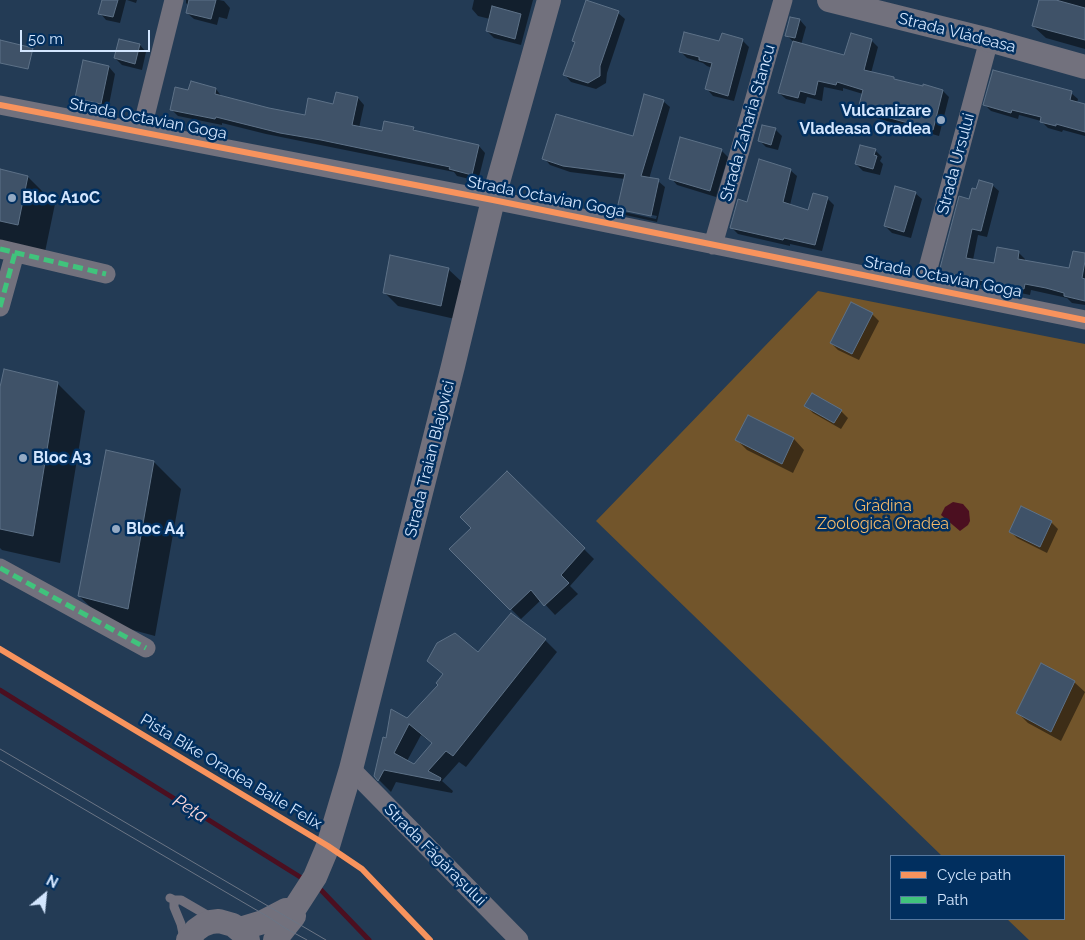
<!DOCTYPE html>
<meta charset="utf-8">
<style>
body{margin:0}
#map{position:relative;width:1085px;height:940px;overflow:hidden;background:#233b55;font-family:Raleway,sans-serif}
canvas{display:block}
.legend{position:absolute;left:890px;top:855px;width:175px;height:65px;box-sizing:border-box;background:#012f5f;border:1px solid #55789f;margin:0;padding:6px 9px;list-style:none;font-size:15px;color:#d3e6fe}
.legend li{display:flex;align-items:center;gap:10px;height:25px}
.legend b{width:25px;border:1px solid #55789f}
.north{position:absolute;left:20px;top:870px;width:50px;height:50px;-webkit-text-stroke:4px #012f5f;paint-order:stroke;rotate:28deg;font-size:14px;font-weight:700;line-height:20px;text-align:center;color:#d3e6fe}
.north::after{content:'';display:block;margin:auto;width:18px;height:22px;background:#d3e6fe;clip-path:polygon(50% 0,100% 100%,50% 72%,0 100%)}
.scale{position:absolute;left:20px;top:30px;width:130px;height:22px;box-sizing:border-box;border:2px solid #d3e6fe;border-top:0;padding-left:6px;font-size:15px;line-height:18px;white-space:nowrap;color:#d3e6fe;-webkit-text-stroke:4px #012f5f;paint-order:stroke}
</style>
<div id="map">
<canvas width="1085" height="940"></canvas>
<ul class="legend">
<li><b style="height:6px;background:#f8935d"></b>Cycle path</li>
<li><b style="height:6px;background:#40c37c"></b>Path</li>
</ul>
<div class="north">N</div>
<div class="scale">50 m</div>
</div>
<script>
const c = document.querySelector('canvas').getContext('2d');
c.lineJoin = 'round';
function fillPath(path, color) { c.fillStyle = color; c.fill(path, 'evenodd'); }
const poly = rows => new Path2D(rows.map(r => 'M' + r).join(''));
function stroke(path, color, width, dash) { c.strokeStyle = color; c.lineWidth = width; c.lineCap = dash ? 'butt' : 'round'; c.setLineDash(dash || []); c.stroke(path); }
function label(font, color, halo, rows, align = 'center') {
  c.font = font + ' Raleway,sans-serif'; c.lineWidth = 5; c.setLineDash([]); c.textBaseline = 'middle'; c.strokeStyle = halo; c.fillStyle = color; for (const [text, x, y, turn = 0] of rows) {
    c.save(); c.translate(x, y); c.rotate((+turn || 0) * Math.PI / 180); c.textAlign = isNaN(turn) ? turn : align; if (halo) c.strokeText(text, 0, 0); c.fillText(text, 0, 0); c.restore();
  }
}
const green = poly([
 [818,291,1085,344,1085,940,1029,940,1007,919,1064,919,1064,856,942,856,596,521]
]);
const water = poly([
 [953,502,963,504,969,511,970,521,968,525,960,531,941,515,945,507]
]);
const shadow = poly([
 [103,0,126,0,120,23,106,20,100,13],
 [127,0,137,0,136,3],
 [186,0,219,0,224,1,230,8,227,19,219,17,217,25,194,19,187,13,189,6,186,3],
 [474,0,533,0,521,45,494,38,487,31,490,19,478,16,472,9],
 [1040,0,1052,0,1059,2,1059,0,1085,0,1085,49,1046,38,1033,26],
 [618,13,625,19,607,73,606,83,596,89,571,82,565,75,576,43,573,41],
 [800,20,806,27,801,45,845,57,871,40,878,47,871,73,894,78,896,81,943,91,949,97,939,136,866,115,859,108,863,94,843,88,843,91,824,87,822,101,807,97,805,104,786,99,779,93,794,42,786,35],
 [742,40,749,47,734,101,713,96,707,89,712,68,707,66,703,63,687,58,681,52],
 [120,41,140,45,146,52,142,70,122,65,115,58],
 [109,67,115,74,108,110,83,104,77,98],
 [216,89,222,97,269,109,306,116,334,106,358,98,364,105,359,128,382,132,413,128,417,132,479,146,485,153,478,181,457,176,454,172,266,134,222,123,222,125,178,116,171,109,189,91],
 [1071,93,1078,99,1077,103,1085,106,1085,136,1063,130,1062,132,1048,128,1041,121,1019,115,1018,119,991,111,985,105],
 [663,101,670,107,649,179,658,181,665,187,657,222,625,215,618,209,625,179,570,172,550,165,544,158,634,138],
 [624,209,657,216,656,219,624,212],
 [775,129,782,136,778,150,766,147,759,140],
 [721,150,728,157,716,197,677,185,671,178],
 [875,150,882,157,880,161,883,164,880,175,863,171,856,164],
 [790,170,797,176,790,205,809,211,827,198,834,205,822,251,790,244,790,246,738,234,731,227,748,204],
 [0,171,28,177,55,204,45,252,0,240],
 [992,185,999,191,987,237,978,235,973,260,995,265,1018,252,1025,259,1025,261,1070,270,1085,254,1085,305,1072,303,1067,298,1031,290,1030,295,947,278,940,271,970,200,977,191],
 [915,193,922,199,911,238,892,233,885,226],
 [448,269,462,282,455,319,398,306,385,293],
 [872,314,879,321,859,360,838,350,831,343],
 [57,383,85,411,60,563,2,550,0,548,0,394],
 [806,406,841,411,848,418,841,429,813,413],
 [748,417,794,439,804,450,793,473,747,450,737,440],
 [154,462,181,489,155,636,107,623,79,596],
 [507,473,594,559,570,586,578,594,555,615,541,600,521,619,451,549,473,528],
 [1051,522,1058,529,1047,553,1017,538,1011,532],
 [511,615,545,640,557,652,466,767,459,762,442,781,453,791,452,793,396,782,391,792,375,776,387,740,408,720,439,685,444,675,428,661,478,654],
 [421,735,433,744,415,765,407,761],
 [1074,682,1085,692,1061,741,1028,723,1018,713]
]);
const stream = poly([
 [0,690,305,880],
 [317,887,321,890,369,940]
]);
const building = poly([
 [102,0,118,0,113,17,98,14,102,0],
 [189,0,216,0,211,19,186,13,189,0],
 [586,0,619,11,600,66,600,76,588,83,563,75,575,42,572,41,586,0],
 [1039,0,1056,0,1085,8,1085,40,1032,26,1039,0],
 [492,6,521,14,515,39,486,31,492,6],
 [790,17,800,19,795,38,785,36,790,17],
 [684,32,719,41,722,33,743,39,728,96,705,89,712,63,699,60,699,57,679,52,684,32],
 [851,33,872,39,864,70,894,77,894,79,923,86,923,84,943,90,933,130,858,109,863,90,837,82,836,85,818,81,815,95,800,91,798,98,778,93,793,41,844,55,851,33],
 [119,39,140,44,135,64,114,58,119,39],
 [0,40,33,48,28,69,0,63,0,40],
 [83,60,109,66,101,104,75,98,83,60],
 [993,70,1072,91,1070,100,1085,104,1085,132,1056,124,1056,126,1040,122,1041,117,1012,110,1011,113,983,105,993,70],
 [191,81,216,88,215,94,269,108,305,115,308,98,333,104,336,92,358,97,352,125,382,131,384,121,414,127,413,130,479,145,472,175,449,169,450,167,321,140,280,133,216,117,215,119,170,110,175,87,188,90,191,81],
 [644,94,664,100,641,176,659,179,651,216,617,209,625,174,563,166,542,159,556,114,633,136,644,94],
 [762,125,776,128,771,145,758,141,762,125],
 [680,137,722,149,710,191,669,179,680,137],
 [860,145,876,149,874,155,877,156,873,169,855,164,860,145],
 [759,159,791,169,783,202,808,210,813,193,828,197,815,245,784,238,783,240,730,228,738,199,747,202,759,159],
 [0,169,28,176,18,225,0,221,0,169],
 [979,180,993,184,981,231,972,229,966,258,994,263,997,247,1019,251,1018,259,1069,268,1073,251,1085,253,1085,261,1082,278,1085,279,1085,301,1064,296,1064,293,1046,288,1025,284,1024,289,939,272,959,196,969,199,972,188,976,189,979,180],
 [895,186,916,192,904,232,884,226,895,186],
 [390,255,449,268,441,306,383,293,390,255],
 [851,302,873,313,852,354,830,343,851,302],
 [4,369,58,382,33,536,0,529,0,387,4,369],
 [812,393,842,410,834,423,804,406,812,393],
 [748,415,794,438,782,464,735,440,748,415],
 [106,450,154,461,128,609,78,596,106,450],
 [507,471,585,548,561,575,569,583,544,606,531,590,510,610,449,549,471,528,460,517,507,471],
 [1021,506,1052,521,1040,547,1009,532,1021,506],
 [511,613,546,639,453,756,446,751,428,771,441,778,440,781,384,770,378,781,374,776,383,737,386,738,391,709,407,718,438,685,436,683,443,674,427,661,437,643,455,633,478,652,511,613],
 [409,724,432,743,414,764,394,753,409,724],
 [1041,663,1075,681,1051,732,1016,713,1041,663]
]);
const service = poly([
 [170,898,174,900,181,900,212,918],
 [174,900,174,907,181,924,184,938]
]);
const minor = poly([
 [0,105,493,200,1085,320],
 [141,132,174,0],
 [713,245,783,0],
 [0,249,106,274],
 [923,287,989,40],
 [0,307,15,253],
 [0,568,146,648],
 [351,769,519,940]
]);
const tertiary = poly([
 [829,0,989,40,1085,67],
 [240,929,263,922,286,910,293,911],
 [188,940,196,930,203,925,211,922,219,921,233,925,244,934,248,940],
 [275,940,294,916,293,911,315,877,328,846,351,769,453,366,493,200,549,0]
]);
const tram = poly([
 [0,749,326,940],
 [0,760,270,918,285,928,307,940]
]);
const quiet = poly([
 [0,249,106,274],
 [0,307,15,253],
 [0,568,146,648]
]);
const cycleway = poly([
 [0,105,493,200,1085,320],
 [0,649,328,846,362,869,430,940]
]);
const markers = [
 [941,120,5,"#95aac3"],
 [12,198,5,"#95aac3"],
 [23,458,5,"#95aac3"],
 [116,529,5,"#95aac3"]
];
const streetNames = [
 ["Strada Vlădeasa",957,33,14],
 ["Strada Octavian Goga",148,119,11],
 ["Strada Zaharia Stancu",748,123,-74],
 ["Strada Ursului",956,164,-75],
 ["Strada Octavian Goga",546,197,11],
 ["Strada Octavian Goga",943,277,11],
 ["Strada Traian Blajovici",430,459,-76],
 ["Pista Bike Oradea Baile Felix",231,772,31],
 ["Strada Făgărașului",435,855,45]
];
const poiNames = [
 ["Vulcanizare",931,111,"right"],
 ["Vladeasa Oradea",931,129,"right"],
 ["Bloc A10C",22,198],
 ["Bloc A3",33,458],
 ["Bloc A4",126,529]
];
const parkNames = [
 ["Grădina",883,506],
 ["Zoologică Oradea",883,524]
];
const waterNames = [
 ["Peța",190,809,32]
];
fillPath(green, '#72552b');
fillPath(water, '#4b0f20');
fillPath(shadow, '#0007');
stroke(stream, '#4b0f20', 5);
fillPath(building, '#3f5268');
stroke(building, '#5d7187', 1);
stroke(service, '#72717d', 9);
stroke(minor, '#72717d', 19);
stroke(tertiary, '#72717d', 24);
stroke(tram, '#6b7585', 1);
stroke(quiet, '#40c37c', 5, [10, 5]);
stroke(cycleway, '#f8935d', 6);
for (const [x, y, r, color] of markers) { const dot = new Path2D(); dot.arc(x, y, r, 0, 2 * Math.PI); c.fillStyle = color; c.fill(dot); stroke(dot, '#012f5f', 2); }
label('16px', '#d3e6fe', '#012f5f', streetNames);
label('bold 16px', '#d3e6fe', '#012f5f', poiNames, 'left');
label('16px', '#f2b96a', '#012f5f', parkNames);
label('italic 18px', '#f9d6d8', '#012f5f', waterNames);
</script>
